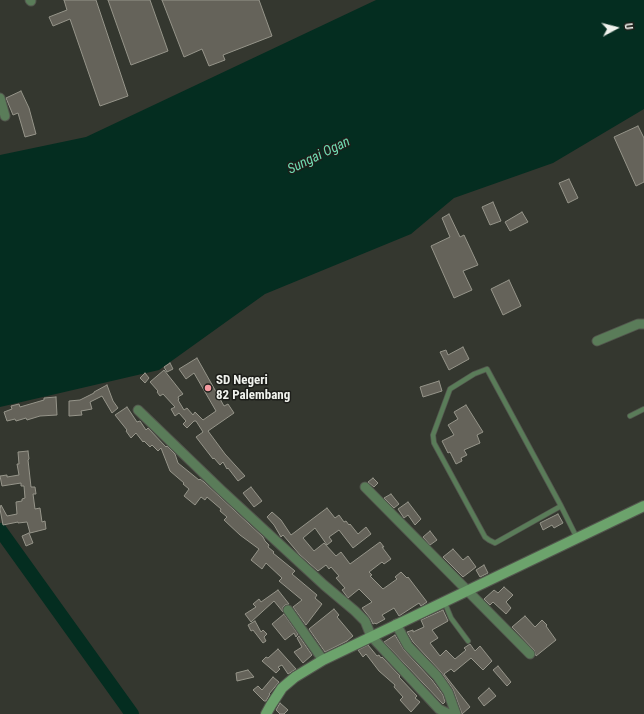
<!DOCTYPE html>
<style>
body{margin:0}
#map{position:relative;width:644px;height:714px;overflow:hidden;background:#34372f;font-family:"Roboto Condensed",sans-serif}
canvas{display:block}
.north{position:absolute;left:596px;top:8px;width:40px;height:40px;-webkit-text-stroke:3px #1d1e1a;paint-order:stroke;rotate:83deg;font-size:11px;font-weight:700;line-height:16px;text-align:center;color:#f0f2ed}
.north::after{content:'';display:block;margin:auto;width:14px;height:18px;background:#f0f2ed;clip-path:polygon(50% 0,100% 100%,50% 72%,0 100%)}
</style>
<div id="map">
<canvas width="644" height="714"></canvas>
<div class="north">U</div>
</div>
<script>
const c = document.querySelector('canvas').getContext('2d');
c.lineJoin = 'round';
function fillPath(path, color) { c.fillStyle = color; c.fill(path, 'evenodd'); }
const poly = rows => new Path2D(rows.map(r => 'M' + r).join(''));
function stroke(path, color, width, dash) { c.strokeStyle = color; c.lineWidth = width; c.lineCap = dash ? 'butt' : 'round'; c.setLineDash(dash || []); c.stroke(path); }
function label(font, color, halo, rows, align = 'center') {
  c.font = font + ' "Roboto Condensed",sans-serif'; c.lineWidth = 3; c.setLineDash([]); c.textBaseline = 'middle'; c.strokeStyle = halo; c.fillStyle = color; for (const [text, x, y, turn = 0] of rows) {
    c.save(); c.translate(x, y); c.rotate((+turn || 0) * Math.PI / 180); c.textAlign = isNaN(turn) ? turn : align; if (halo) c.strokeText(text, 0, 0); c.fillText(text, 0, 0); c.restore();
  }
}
const water = poly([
 [376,0,644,0,644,109,553,163,454,198,411,234,265,294,159,370,0,407,0,155,86,137]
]);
const river = poly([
 [0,530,132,714]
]);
const building = poly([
 [64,0,96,0,128,96,100,106,70,19,53,26,49,17,67,10,64,0],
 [108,0,150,0,168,51,131,65,108,0],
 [162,0,259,0,272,36,223,55,225,60,209,66,202,49,184,57,162,0],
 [21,91,29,108,36,134,25,137,18,113,13,115,6,98,21,91],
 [638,126,644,138,644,182,636,186,614,137,638,126],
 [569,179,578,198,568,203,559,183,569,179],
 [493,202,501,221,490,225,482,207,493,202],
 [522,212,528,222,510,231,505,222,522,212],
 [449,214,460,237,464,235,478,265,463,271,472,290,454,298,431,246,450,237,442,218,449,214],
 [509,280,521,306,503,315,491,289,509,280],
 [463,347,469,359,449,370,440,352,446,350,448,355,463,347],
 [197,358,224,406,228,404,234,413,208,431,225,454,245,476,238,481,228,468,227,469,223,462,220,465,214,458,213,459,196,437,203,432,196,421,194,421,187,428,183,424,186,421,179,413,175,416,171,409,175,407,163,394,160,396,157,392,158,391,150,382,164,370,183,394,178,397,179,399,178,400,184,410,187,408,193,415,195,412,203,420,216,411,194,373,186,379,179,369,197,358],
 [170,363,173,369,167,372,164,367,170,363],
 [145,373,149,378,145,383,140,378,145,373],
 [439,381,442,391,423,397,420,387,439,381],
 [107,385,113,401,118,408,112,413,102,396,90,402,92,409,81,411,82,415,69,416,69,401,80,400,94,393,94,392,107,385],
 [56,397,57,415,40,416,27,420,26,418,16,421,15,419,7,421,4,412,12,409,11,406,19,404,20,407,44,400,44,398,56,397],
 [466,405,483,432,477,435,480,443,464,450,467,455,461,458,462,461,456,464,450,452,448,453,442,441,454,435,448,425,458,419,454,412,466,405],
 [127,407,137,422,140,421,146,430,148,428,166,447,167,446,175,454,178,463,199,480,200,479,204,482,263,537,265,541,269,545,268,547,274,552,273,553,295,571,292,574,317,595,315,598,322,604,306,625,293,607,302,600,279,581,282,578,266,563,262,569,251,560,259,549,240,535,224,520,227,517,220,511,221,509,207,497,205,500,201,497,195,505,184,496,189,489,183,484,184,483,170,471,161,448,158,451,152,445,150,447,144,441,143,442,136,433,131,438,126,431,127,430,115,415,127,407],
 [28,451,29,459,28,460,31,487,35,487,36,494,33,494,35,509,40,508,42,522,45,521,46,529,30,533,27,522,18,523,18,522,3,525,0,509,1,505,7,516,17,514,16,502,22,501,22,499,25,498,24,486,21,486,21,483,2,486,0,476,7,475,7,477,19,475,17,464,19,464,18,452,28,451],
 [373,478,378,483,374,487,368,482,373,478],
 [251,487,262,501,254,507,243,493,251,487],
 [391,494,399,504,394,508,384,498,391,494],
 [408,502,421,519,415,525,408,515,404,518,398,509,408,502],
 [327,508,335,518,339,515,344,522,346,521,349,525,350,524,358,534,366,527,371,534,353,548,339,530,329,537,332,541,327,545,315,528,303,538,314,551,324,543,336,556,341,552,350,564,380,542,384,547,382,547,391,559,384,564,382,562,369,572,372,575,370,576,383,589,397,579,395,577,401,572,407,578,408,577,427,602,421,606,419,603,399,616,394,608,382,615,385,619,376,624,375,623,373,624,370,618,362,608,372,602,359,589,348,598,342,590,345,588,336,578,339,576,331,567,329,569,326,565,318,571,300,555,283,535,281,537,274,525,267,517,272,512,281,520,291,535,327,508],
 [558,514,563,523,554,528,552,525,543,530,540,523,558,514],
 [430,531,437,540,430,545,423,537,430,531],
 [29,533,33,543,26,546,22,536,29,533],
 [453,549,463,560,468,556,476,567,463,577,443,557,453,549],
 [484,565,488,573,480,577,476,570,484,565],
 [504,587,513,595,506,602,511,608,506,614,493,602,490,605,484,599,494,590,498,593,504,587],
 [278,590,289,604,285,605,283,607,283,612,274,601,251,622,245,614,256,607,253,604,259,599,261,602,278,590],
 [334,609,339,615,337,617,353,636,347,641,325,652,309,629,334,609],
 [443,610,448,621,432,630,438,638,430,643,440,656,446,650,455,659,466,650,464,648,470,644,475,651,480,646,492,661,483,670,471,658,454,672,451,669,444,674,470,707,462,714,453,689,441,672,413,642,407,632,413,630,413,632,424,627,421,620,443,610],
 [284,614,298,634,296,637,294,633,285,640,272,624,284,614],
 [525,616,535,627,542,620,547,625,546,626,556,640,536,656,534,650,512,627,525,616],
 [255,621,261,632,263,630,267,634,264,637,266,641,263,643,253,630,251,631,248,625,255,621],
 [395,635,404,650,432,680,443,695,445,702,443,704,384,642,395,635],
 [299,636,312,655,303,663,294,652,302,647,297,638,299,636],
 [368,645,377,656,379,655,381,658,382,657,400,676,399,677,417,696,415,698,420,702,411,712,400,700,403,697,394,687,395,685,379,671,366,654,363,657,358,650,368,645],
 [278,649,296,669,288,674,282,665,278,667,280,669,276,673,262,661,266,657,268,658,278,649],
 [498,666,511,682,507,686,493,670,498,666],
 [248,670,254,677,237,681,236,673,248,670],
 [273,677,279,682,269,694,270,694,266,701,264,701,253,690,258,686,262,690,273,677],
 [489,688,496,696,484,706,478,698,489,688],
 [280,703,288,710,284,714,280,714,276,710,280,703]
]);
const lane = poly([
 [630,416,644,409],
 [561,506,495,543,489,540,485,537,434,443,433,435,450,389,474,374,487,369,561,506,577,538],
 [444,601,451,618,468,641]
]);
const street = poly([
 [30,0,31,1],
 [0,98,5,116],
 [597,341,638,324,644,324],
 [138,410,221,490,324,585,355,611,365,621,371,636,439,709,449,714],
 [365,487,530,654],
 [288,610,323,660],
 [396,624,408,646,437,676,448,692,456,714]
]);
const secondary = poly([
 [266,714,271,705,282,688,295,677,323,660,644,506]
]);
const markers = [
 [208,388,4,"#f49aa0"]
];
const poiNames = [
 ["SD Negeri",216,381],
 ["82 Palembang",216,396]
];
const waterNames = [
 ["Sungai Ogan",319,156,-26]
];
fillPath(water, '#042d20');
stroke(river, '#042d20', 14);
fillPath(building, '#65635a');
stroke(building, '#96958a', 1);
stroke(lane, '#52554d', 6);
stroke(street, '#52554d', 11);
stroke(secondary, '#52554d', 12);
stroke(lane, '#5a7c59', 4.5);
stroke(street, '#5a7c59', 9);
stroke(secondary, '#6ca36c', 10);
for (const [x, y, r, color] of markers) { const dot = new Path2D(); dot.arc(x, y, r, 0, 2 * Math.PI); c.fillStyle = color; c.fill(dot); stroke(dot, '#1d1e1a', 1.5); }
label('bold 13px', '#f0f2ed', '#1d1e1a', poiNames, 'left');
label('italic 14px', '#6fd8af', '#1d1e1a', waterNames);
</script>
